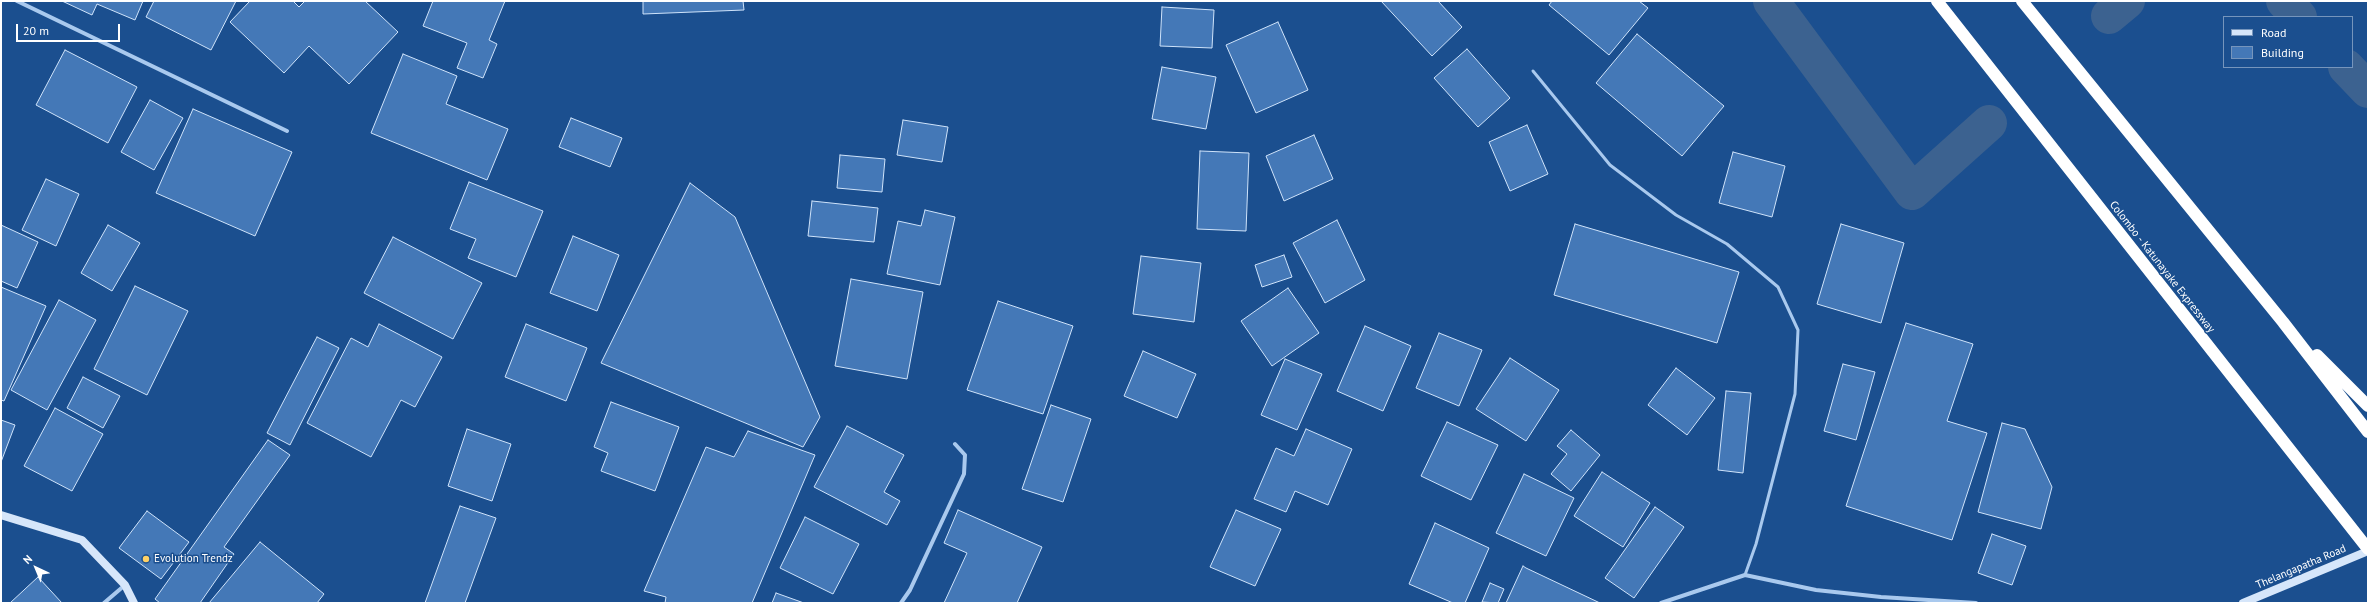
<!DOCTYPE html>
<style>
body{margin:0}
#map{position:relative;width:2369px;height:604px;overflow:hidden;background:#1b4f8f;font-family:"PT Sans",sans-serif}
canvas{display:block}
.frame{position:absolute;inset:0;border:2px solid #fff;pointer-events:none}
.legend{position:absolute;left:2223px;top:16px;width:130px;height:52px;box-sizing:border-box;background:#1b4f8f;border:1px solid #7695bc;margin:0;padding:5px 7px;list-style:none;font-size:12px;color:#fff}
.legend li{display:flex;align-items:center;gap:8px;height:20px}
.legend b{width:20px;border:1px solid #7695bc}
.north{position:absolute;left:16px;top:548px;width:40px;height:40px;-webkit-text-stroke:3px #1b4f8f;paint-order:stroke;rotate:316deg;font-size:11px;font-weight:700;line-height:16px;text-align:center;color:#fff}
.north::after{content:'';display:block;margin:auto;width:14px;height:18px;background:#fff;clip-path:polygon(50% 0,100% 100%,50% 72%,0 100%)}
.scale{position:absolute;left:16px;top:24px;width:104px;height:18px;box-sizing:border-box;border:2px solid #fff;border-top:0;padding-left:5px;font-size:12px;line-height:14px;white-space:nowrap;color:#fff;-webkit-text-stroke:3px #1b4f8f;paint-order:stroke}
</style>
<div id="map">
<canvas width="2369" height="604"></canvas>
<div class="frame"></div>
<ul class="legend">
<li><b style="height:5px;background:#d6e6fa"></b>Road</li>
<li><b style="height:11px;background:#4478b7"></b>Building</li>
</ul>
<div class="north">N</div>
<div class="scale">20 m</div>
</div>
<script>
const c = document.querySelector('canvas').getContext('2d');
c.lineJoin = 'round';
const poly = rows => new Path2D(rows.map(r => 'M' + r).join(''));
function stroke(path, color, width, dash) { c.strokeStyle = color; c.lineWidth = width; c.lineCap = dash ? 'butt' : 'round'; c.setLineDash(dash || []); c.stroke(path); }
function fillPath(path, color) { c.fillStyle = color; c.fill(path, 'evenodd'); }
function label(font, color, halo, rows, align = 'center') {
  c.font = font + ' "PT Sans",sans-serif'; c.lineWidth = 3; c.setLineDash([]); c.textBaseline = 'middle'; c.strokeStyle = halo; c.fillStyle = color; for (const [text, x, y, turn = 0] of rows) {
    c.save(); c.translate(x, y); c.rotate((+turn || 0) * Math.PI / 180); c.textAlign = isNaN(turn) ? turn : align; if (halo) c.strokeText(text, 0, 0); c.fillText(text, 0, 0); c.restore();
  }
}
const canal = poly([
 [1771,1,1912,192,1989,123],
 [2284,1,2299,17],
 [2109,16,2127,1],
 [2346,67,2368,90]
]);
const building = poly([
 [62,1,143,1,135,20,97,4,92,15,62,1],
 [154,1,236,1,211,50,146,17,154,1],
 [250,1,293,1,299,7,305,1,365,1,398,32,349,84,309,46,284,73,230,22,250,1],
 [433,1,505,1,489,40,497,44,483,78,457,68,467,43,423,26,433,1],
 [643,1,743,1,744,10,643,14,643,1],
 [1381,1,1438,1,1462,27,1432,56,1381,1],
 [1552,1,1639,1,1648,8,1609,55,1549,5,1552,1],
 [1162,7,1214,10,1212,48,1160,46,1162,7],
 [1278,22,1308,90,1256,113,1226,45,1278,22],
 [1637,34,1724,106,1682,156,1596,83,1637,34],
 [1467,49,1510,98,1478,127,1434,78,1467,49],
 [65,50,137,87,108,143,36,105,65,50],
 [403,54,457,76,446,104,508,129,487,180,371,133,403,54],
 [1162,67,1216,77,1206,129,1152,119,1162,67],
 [150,100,183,118,154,170,121,152,150,100],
 [193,109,292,152,255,236,156,193,193,109],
 [571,118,622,138,610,167,559,147,571,118],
 [903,120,948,127,942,162,897,155,903,120],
 [1527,125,1548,174,1510,191,1489,142,1527,125],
 [1314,135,1333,179,1284,201,1266,156,1314,135],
 [1200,151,1249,153,1246,231,1197,229,1200,151],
 [1733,152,1785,166,1772,217,1719,203,1733,152],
 [840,155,885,159,882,192,837,188,840,155],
 [46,179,79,194,56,246,22,230,46,179],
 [469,182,543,211,516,277,468,258,476,239,450,229,469,182],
 [690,183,735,217,820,417,803,447,601,363,690,183],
 [812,201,878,208,874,242,808,236,812,201],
 [925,210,955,217,940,285,887,274,898,221,921,226,925,210],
 [1337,220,1365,280,1325,303,1293,243,1337,220],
 [1575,224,1739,272,1717,343,1554,295,1575,224],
 [1841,224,1904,243,1881,323,1817,304,1841,224],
 [1,225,38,242,17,288,1,281,1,225],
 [108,225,140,243,112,291,81,273,108,225],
 [573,236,619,255,597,311,550,293,573,236],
 [393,237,482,283,453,339,364,293,393,237],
 [1284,255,1292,277,1262,287,1255,265,1284,255],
 [1141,256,1201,263,1194,322,1133,314,1141,256],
 [851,279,923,292,907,379,835,366,851,279],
 [135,286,188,311,147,395,94,369,135,286],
 [1,287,46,306,4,401,1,400,1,287],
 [1288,288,1319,333,1272,366,1241,321,1288,288],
 [59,300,96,320,47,410,11,390,59,300],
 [998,301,1073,326,1043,414,967,390,998,301],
 [1906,323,1973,344,1947,421,1987,433,1952,540,1846,506,1906,323],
 [379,324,442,357,415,407,401,400,371,457,307,423,351,338,368,347,379,324],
 [526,324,587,348,566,401,505,377,526,324],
 [1365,326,1411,346,1383,411,1337,391,1365,326],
 [1439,333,1482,350,1459,406,1416,388,1439,333],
 [317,337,339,348,290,445,267,433,317,337],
 [1143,351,1196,374,1177,418,1124,396,1143,351],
 [1510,358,1559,390,1526,441,1476,409,1510,358],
 [1285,359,1322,374,1297,430,1261,415,1285,359],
 [1843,364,1875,372,1856,440,1824,431,1843,364],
 [1676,368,1715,398,1687,435,1648,405,1676,368],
 [83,377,120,396,103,428,67,408,83,377],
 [1726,391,1751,393,1743,473,1718,470,1726,391],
 [611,402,679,427,655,491,601,471,608,453,594,447,611,402],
 [1051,405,1091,419,1063,502,1022,489,1051,405],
 [55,408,103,434,72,491,24,466,55,408],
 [1,420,15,425,1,462,1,420],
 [1447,422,1498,445,1471,500,1421,476,1447,422],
 [2002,423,2025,429,2052,487,2041,529,1978,512,2002,423],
 [847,426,904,455,884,492,900,501,887,525,814,487,847,426],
 [467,429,511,444,492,501,448,486,467,429],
 [1306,429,1352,449,1328,505,1295,491,1286,512,1254,499,1276,448,1294,456,1306,429],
 [1571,430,1600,455,1571,491,1551,474,1567,454,1557,446,1571,430],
 [748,431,815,455,752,603,665,603,666,597,644,591,706,447,734,457,748,431],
 [268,440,290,455,224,547,234,554,200,603,160,603,155,599,268,440],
 [1602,472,1650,503,1623,547,1574,516,1602,472],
 [1524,474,1574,498,1546,556,1496,533,1524,474],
 [460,506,496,518,465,603,425,603,460,506],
 [1655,507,1684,527,1634,598,1605,578,1655,507],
 [958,510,1042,547,1017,603,944,603,967,553,944,543,958,510],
 [1236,510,1281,529,1255,586,1210,567,1236,510],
 [147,511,189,542,161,579,119,548,147,511],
 [805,517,859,544,833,594,780,568,805,517],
 [1435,523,1489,548,1465,603,1453,603,1409,584,1435,523],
 [1992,534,2026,546,2012,585,1978,573,1992,534],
 [260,542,324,594,317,603,209,603,260,542],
 [1523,566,1526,568,1600,603,1506,603,1523,566],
 [38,577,62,603,10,603,38,577],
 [1490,583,1504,589,1498,603,1482,602,1490,583],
 [776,593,804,603,772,603,776,593]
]);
const lane = poly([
 [1533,71,1610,165,1676,215,1727,244,1778,287,1798,330,1795,394,1756,544,1745,575]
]);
const street = poly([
 [17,1,287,131],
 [104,603,125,585],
 [901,603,910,590,964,474,965,455,955,444],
 [1661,603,1745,575,1816,590,1881,597,1976,603]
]);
const secondary = poly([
 [1,515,82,540,125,585,134,603],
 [2243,603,2368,551]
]);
const highway = poly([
 [1937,1,2368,549],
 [2022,1,2283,322,2368,432],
 [2317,355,2368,406]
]);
const markers = [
 [146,559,4,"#ffd166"]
];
const streetNames = [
 ["Colombo - Katunayake Expressway",2162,267,52],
 ["Thelangapatha Road",2301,567,-23]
];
const poiNames = [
 ["Evolution Trendz",154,559]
];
stroke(canal, '#3c6290', 36);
fillPath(building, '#4478b7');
stroke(building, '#cfe3fa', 1);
stroke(lane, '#a9c9ee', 3);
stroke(street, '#a9c9ee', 4);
stroke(secondary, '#d6e6fa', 8);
stroke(highway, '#fff', 12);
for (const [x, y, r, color] of markers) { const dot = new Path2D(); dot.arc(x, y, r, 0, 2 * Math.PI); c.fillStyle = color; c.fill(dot); stroke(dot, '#1b4f8f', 1.5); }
label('11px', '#fff', '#1b4f8f', streetNames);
label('11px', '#fff', '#1b4f8f', poiNames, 'left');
</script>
